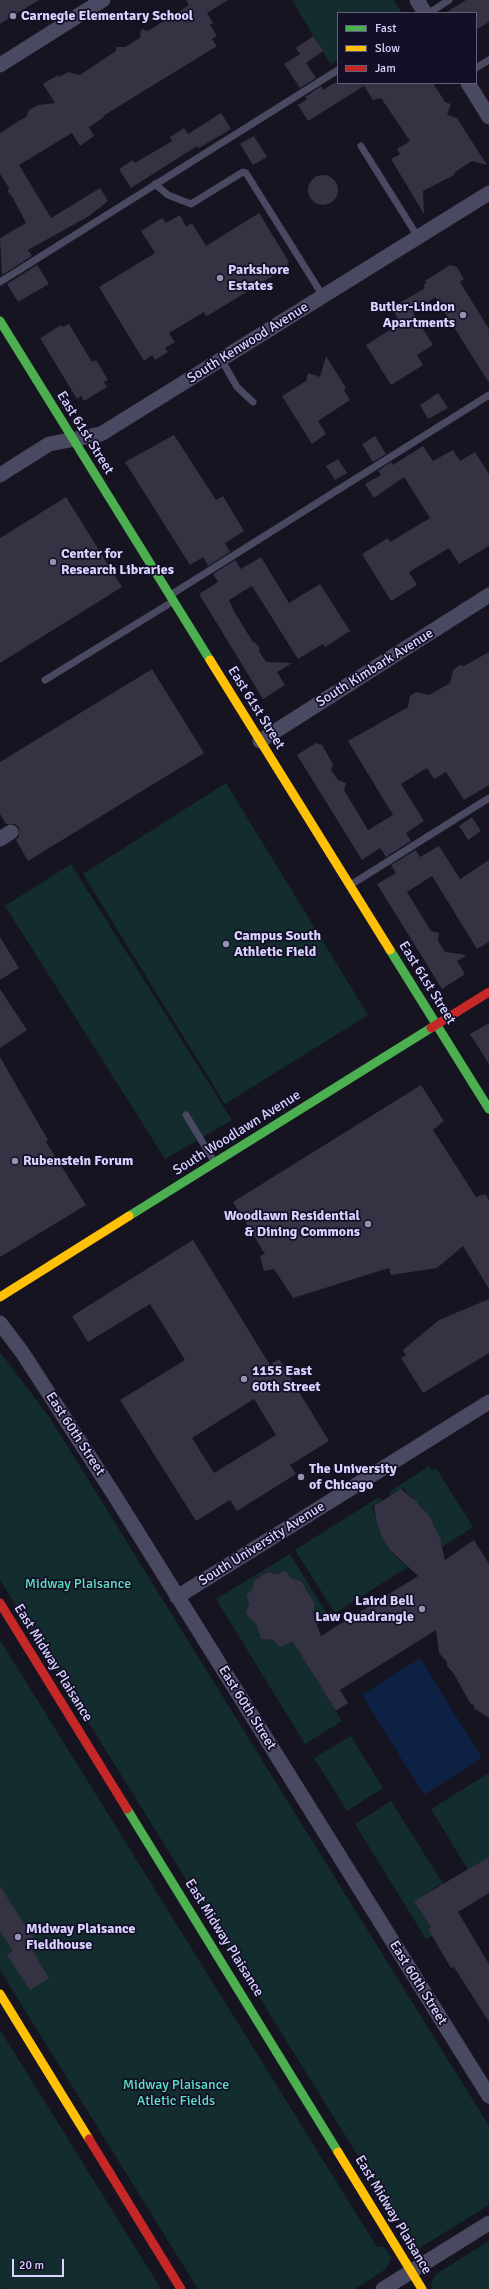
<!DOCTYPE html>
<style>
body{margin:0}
#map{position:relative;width:489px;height:2289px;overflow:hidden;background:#161421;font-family:Signika,sans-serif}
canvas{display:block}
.legend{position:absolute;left:337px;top:12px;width:140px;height:72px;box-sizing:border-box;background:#130f26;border:1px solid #625e7d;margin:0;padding:5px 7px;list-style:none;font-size:12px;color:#d9d4ff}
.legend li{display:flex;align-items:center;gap:8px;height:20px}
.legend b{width:20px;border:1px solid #625e7d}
.scale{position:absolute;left:12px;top:2259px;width:52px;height:18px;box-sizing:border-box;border:2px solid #d9d4ff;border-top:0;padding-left:5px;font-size:12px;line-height:14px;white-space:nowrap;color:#d9d4ff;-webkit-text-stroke:3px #130f26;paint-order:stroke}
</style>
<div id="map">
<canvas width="489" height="2289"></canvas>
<ul class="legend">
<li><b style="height:5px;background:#4caf50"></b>Fast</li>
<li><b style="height:5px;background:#ffc107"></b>Slow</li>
<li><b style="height:5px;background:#c62828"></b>Jam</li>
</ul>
<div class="scale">20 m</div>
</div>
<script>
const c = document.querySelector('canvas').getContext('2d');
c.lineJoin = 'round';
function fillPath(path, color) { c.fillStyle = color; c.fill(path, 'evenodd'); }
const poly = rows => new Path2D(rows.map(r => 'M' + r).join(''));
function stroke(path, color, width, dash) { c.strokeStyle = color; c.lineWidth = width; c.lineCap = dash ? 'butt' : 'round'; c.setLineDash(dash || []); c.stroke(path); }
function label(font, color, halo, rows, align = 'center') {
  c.font = font + ' Signika,sans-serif'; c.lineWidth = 3.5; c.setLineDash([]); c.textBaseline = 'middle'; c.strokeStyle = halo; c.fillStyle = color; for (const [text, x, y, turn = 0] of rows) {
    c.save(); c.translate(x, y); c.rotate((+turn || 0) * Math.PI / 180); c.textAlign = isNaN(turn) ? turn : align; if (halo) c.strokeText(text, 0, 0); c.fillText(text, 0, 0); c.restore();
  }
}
const green = poly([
 [292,0,394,0,402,13,338,13,338,60,331,65],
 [226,783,368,1015,225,1104,83,874],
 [71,864,232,1120,165,1159,5,906],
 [0,1352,50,1418,489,2126,489,2205,418,2249,412,2249,405,2244,400,2235,404,2230,0,1580],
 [429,1466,432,1471,436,1468,473,1527,442,1547,434,1524,421,1506,403,1488,391,1496,389,1492],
 [379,1497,382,1501,372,1507,381,1535,395,1556,408,1567,335,1613,295,1550],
 [290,1554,329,1617,313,1627,316,1624,313,1615,315,1604,301,1581,291,1578,285,1571,276,1574,267,1572,255,1580,252,1589,246,1596,249,1603,246,1614,256,1624,261,1639,273,1640,280,1647,290,1643,299,1643,298,1650,342,1721,305,1744,216,1599],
 [0,1640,377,2247,384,2247,391,2258,386,2269,355,2289,198,2289,0,1970],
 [351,1736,383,1788,347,1811,314,1758],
 [489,1773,489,1857,468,1870,431,1809],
 [391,1801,444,1885,441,1887,439,1885,415,1901,431,1927,428,1929,432,1936,426,1939,355,1824],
 [0,2030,50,2110,161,2289,2,2289,0,2287],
 [489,2241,489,2289,432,2289,431,2283,436,2274]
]);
const water = poly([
 [420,1658,482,1758,424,1795,362,1695]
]);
const building = poly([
 [0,0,39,0,0,24],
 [186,0,228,0,207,13,213,23,210,25,217,36,212,39,217,46,103,116,104,117,89,127,94,136,80,146,72,133,19,165,51,218,100,188,108,201,89,216,28,250,32,256,2,275,0,238,26,223,13,198,8,192,9,188,0,174,0,133,27,116,28,111,38,105,55,103,43,84,58,75,59,77,68,72,80,75,116,51,116,47,125,47,140,38,141,29,148,31,189,5],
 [466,0,489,0,489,22,476,30,476,13,445,13],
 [313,36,323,51,306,63,296,48],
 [300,54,316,78,300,88,284,64],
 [334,83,433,83,445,102,451,104,447,115,457,118,487,165,472,161,455,172,454,175,423,191,424,214,391,159,400,154,397,149,410,141,381,98,373,100,364,86,308,121,298,105,307,99,305,97,321,86,323,90],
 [221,113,231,129,199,148,197,146,131,188,119,169,133,160,135,163,172,141,170,137,184,128,188,134],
 [254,136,267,157,253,165,240,144],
 '308 190a15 15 0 1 1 30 0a15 15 0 1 1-30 0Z',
 [259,213,289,262,287,264,289,266,209,315,206,316,204,312,169,333,175,342,165,348,168,352,155,360,152,355,144,361,99,287,155,253,141,231,162,218,166,223,180,215,186,227,192,223,206,246],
 [37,265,49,284,18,302,7,284],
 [450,265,457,267,464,279,460,282,489,329,489,383,435,297,413,313,433,345,417,355,423,365,391,385,366,345,401,323,391,308,425,288,423,285,426,283,425,281],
 [69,324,92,362,96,360,108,380,104,382,107,387,84,401,81,396,77,399,40,338,61,325,62,327],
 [326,356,346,388,344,390,350,400,318,421,326,434,312,444,282,396,306,381,308,373,320,377],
 [438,393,448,408,428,419,420,405],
 [174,435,216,500,223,496,244,531,225,543,230,552,208,566,203,557,190,565,125,462],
 [375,436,386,454,373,462,362,444],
 [423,446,433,461,453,450,460,461,475,452,489,474,489,546,459,564,449,548,409,572,417,585,391,601,362,554,388,538,390,542,430,518,404,477,374,498,365,484,381,475,378,471,391,462,393,465],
 [338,459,347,473,335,480,326,466],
 [66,497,122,587,0,663,0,538],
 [261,557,289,603,320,584,350,631,325,647,323,644,298,659,252,586,229,600,235,613,253,642,256,643,259,647,259,651,266,662,292,663,277,672,285,685,263,699,199,594,218,582,213,574,235,560,241,569],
 [489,652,489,785,464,800,446,772,434,779,427,768,401,784,424,821,406,833,411,841,386,857,380,848,362,860,297,755,316,743,322,745,333,764,331,770,338,780,346,783,344,790,368,830,393,815,348,741,408,707,410,696,416,692,429,695,450,683,453,670,460,665,464,666],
 [152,669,204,753,28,861,16,840,19,836,19,828,15,824,6,824,0,814,0,762],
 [472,817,481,831,468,840,459,826],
 [439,846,460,879,489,860,489,942,477,949,432,876,407,892,431,931,439,933,438,941,445,952,467,955,457,961,465,974,442,989,377,884,396,873,391,865,416,850,420,857],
 [0,937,19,968,0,980],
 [0,989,27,1030,0,1048],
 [489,1023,489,1064,470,1034],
 [0,1057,48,1140,46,1142,86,1205,0,1257],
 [421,1085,444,1121,433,1130,476,1197,485,1194,489,1200,489,1289,463,1246,437,1268,391,1275,389,1268,293,1298,274,1269,264,1271,260,1256,265,1254,233,1202],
 [193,1240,270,1365,279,1359,329,1441,290,1465,296,1474,237,1511,230,1500,196,1521,120,1400,185,1360,150,1304,88,1342,72,1316],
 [254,1399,276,1435,214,1473,192,1438],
 [489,1299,489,1353,423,1393,401,1358,406,1355,403,1350,439,1320],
 [401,1489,416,1501,430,1517,440,1538,445,1560,474,1540,489,1564,489,1718,474,1708,474,1705,470,1703,454,1674,447,1666,447,1662,439,1653,436,1630,340,1690,348,1703,336,1711,293,1642,280,1647,273,1640,261,1639,256,1624,246,1614,249,1603,246,1596,252,1589,255,1580,267,1572,276,1574,285,1571,291,1578,301,1581,315,1604,313,1615,321,1636,418,1576,390,1550,381,1535,376,1519,374,1506],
 [489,1857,489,1893,458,1912,489,1964,489,2022,454,1967,451,1968,428,1929,431,1927,414,1901],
 [0,1886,37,1944,31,1948,49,1978,30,1990,7,1955,13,1951,0,1931]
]);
const lane = poly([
 [429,13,449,0],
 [476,68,489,60],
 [361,146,418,237],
 [155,184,168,195,191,204,243,172,246,173,323,296],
 [0,282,338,70],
 [221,359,237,387,253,402],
 [172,594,489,395],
 [45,680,172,602],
 [352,884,489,798],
 [186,1115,214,1161]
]);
const street = poly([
 [417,0,425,13],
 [0,65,103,0],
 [468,83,489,117],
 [0,475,49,444,101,434,489,193],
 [260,741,489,595],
 [0,839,11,832],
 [0,1323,22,1352,113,1493,489,2096],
 [177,1597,489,1402],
 [383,2289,489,2223]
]);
const fast = poly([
 [0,321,210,660],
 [390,950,489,1109],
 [129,1216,431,1028],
 [127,1809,338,2152]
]);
const slow = poly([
 [210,660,390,950],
 [0,1297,129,1216],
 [0,1994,89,2139],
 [338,2152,422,2289]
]);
const jam = poly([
 [431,1028,489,992],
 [0,1603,127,1809],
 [89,2139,181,2289]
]);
const markers = [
 [13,16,4,"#9591b1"],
 [220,278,4,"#9591b1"],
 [463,315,4,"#9591b1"],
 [53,562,4,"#9591b1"],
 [226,944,4,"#9591b1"],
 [15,1161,4,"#9591b1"],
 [368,1224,4,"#9591b1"],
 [244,1379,4,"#9591b1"],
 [301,1477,4,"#9591b1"],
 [422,1609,4,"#9591b1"],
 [18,1937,4,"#9591b1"]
];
const poiNames = [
 ["Carnegie Elementary School",21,16],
 ["Parkshore",228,270],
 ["Estates",228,286],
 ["Butler-Lindon",455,307,"right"],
 ["Apartments",455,323,"right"],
 ["Center for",61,554],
 ["Research Libraries",61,570],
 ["Campus South",234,936],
 ["Athletic Field",234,952],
 ["Rubenstein Forum",23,1161],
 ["Woodlawn Residential",360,1216,"right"],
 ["& Dining Commons",360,1232,"right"],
 ["1155 East",252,1371],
 ["60th Street",252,1387],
 ["The University",309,1469],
 ["of Chicago",309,1485],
 ["Laird Bell",414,1601,"right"],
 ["Law Quadrangle",414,1617,"right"],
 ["Midway Plaisance",26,1929],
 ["Fieldhouse",26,1945]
];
const streetNames = [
 ["South Kenwood Avenue",248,343,-32],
 ["East 61st Street",85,433,58],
 ["South Kimbark Avenue",375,668,-32],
 ["East 61st Street",256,708,58],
 ["East 61st Street",427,983,58],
 ["South Woodlawn Avenue",237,1133,-32],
 ["East 60th Street",75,1434,57],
 ["South University Avenue",262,1544,-32],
 ["East Midway Plaisance",53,1663,58],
 ["East 60th Street",247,1708,58],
 ["East Midway Plaisance",224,1938,58],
 ["East 60th Street",418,1983,58],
 ["East Midway Plaisance",393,2215,59]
];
const parkNames = [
 ["Midway Plaisance",78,1584],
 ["Midway Plaisance",176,2085],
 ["Atletic Fields",176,2101]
];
fillPath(green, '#132c2d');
fillPath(water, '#0d2144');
fillPath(building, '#343243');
stroke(lane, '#4a4962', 7);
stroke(street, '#4a4962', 15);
stroke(fast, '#4caf50', 9);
stroke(slow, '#ffc107', 9);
stroke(jam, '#c62828', 9);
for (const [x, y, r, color] of markers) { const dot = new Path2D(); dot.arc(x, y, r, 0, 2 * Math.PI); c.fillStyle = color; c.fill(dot); stroke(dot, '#130f26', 1.5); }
label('bold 14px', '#d9d4ff', '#130f26', poiNames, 'left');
label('14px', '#d9d4ff', '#130f26', streetNames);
label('14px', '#5fe0c0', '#130f26', parkNames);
</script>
